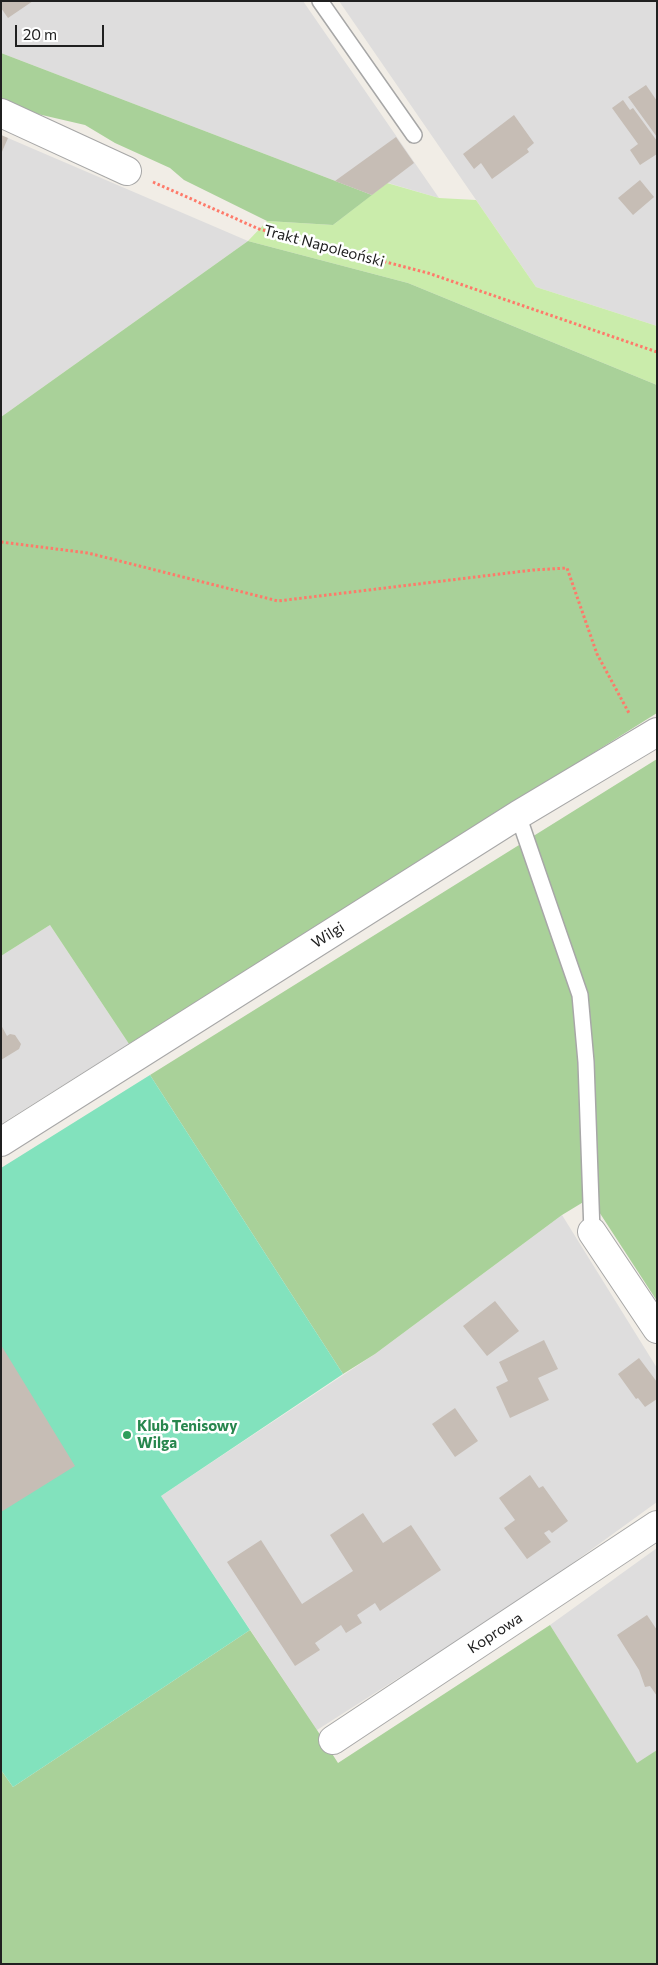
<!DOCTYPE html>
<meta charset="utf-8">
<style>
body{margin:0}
#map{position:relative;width:658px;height:1965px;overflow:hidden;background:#f1ede6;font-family:Commissioner,sans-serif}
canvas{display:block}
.frame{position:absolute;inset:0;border:2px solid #202020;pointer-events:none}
.scale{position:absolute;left:15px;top:25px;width:89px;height:22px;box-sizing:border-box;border:2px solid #202020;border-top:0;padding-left:6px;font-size:15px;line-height:18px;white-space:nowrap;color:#202020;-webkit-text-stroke:4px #fff;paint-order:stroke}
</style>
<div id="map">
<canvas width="658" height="1965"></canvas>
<div class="frame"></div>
<div class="scale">20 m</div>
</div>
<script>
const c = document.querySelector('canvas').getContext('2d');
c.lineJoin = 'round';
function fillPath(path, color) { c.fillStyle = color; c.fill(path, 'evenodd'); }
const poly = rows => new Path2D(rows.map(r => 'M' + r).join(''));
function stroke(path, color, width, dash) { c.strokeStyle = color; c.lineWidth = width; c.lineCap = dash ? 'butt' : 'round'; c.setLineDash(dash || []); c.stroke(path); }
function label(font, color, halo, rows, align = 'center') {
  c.font = font + ' Commissioner,sans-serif'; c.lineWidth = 5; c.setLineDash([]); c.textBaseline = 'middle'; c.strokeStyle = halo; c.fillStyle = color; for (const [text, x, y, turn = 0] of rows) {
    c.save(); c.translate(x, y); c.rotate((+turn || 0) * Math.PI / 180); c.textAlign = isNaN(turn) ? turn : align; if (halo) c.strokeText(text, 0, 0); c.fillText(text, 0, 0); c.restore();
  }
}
const residential = poly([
 [1,1,303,1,439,198,388,183,372,195,1,53],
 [339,1,657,1,657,326,536,287],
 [1,135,248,241,1,417],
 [50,925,129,1044,1,1124,1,956],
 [562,1215,657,1368,657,1502,530,1594,317,1730,161,1496,375,1354],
 [657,1548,657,1750,637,1764,550,1625]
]);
const grass = poly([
 [387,183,439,198,476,200,536,287,657,326,657,385,408,283,248,241,267,221,333,225]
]);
const forest = poly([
 [1,53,372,195,333,225,267,221,184,180,170,168,115,143,85,125,29,112,1,98],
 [248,241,408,283,657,385,657,713,129,1044,50,925,1,956,1,417],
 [657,759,657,1301,590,1198,562,1215,375,1354,343,1374,150,1075],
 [550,1625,637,1763,657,1750,657,1964,1,1964,1,1770,13,1787,250,1630,317,1730,338,1763]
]);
const pitch = poly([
 [150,1075,343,1374,161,1496,250,1630,13,1787,1,1770,1,1168]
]);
const building = poly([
 [1,1,33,1,8,18,1,8],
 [646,85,657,101,657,137,628,97],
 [623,100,630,110,633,108,657,141,657,154,640,165,630,150,638,144,612,108],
 [514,115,534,143,527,149,529,152,492,179,481,163,474,169,463,154],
 [1,135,8,138,1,154],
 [396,137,414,163,372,195,335,181],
 [640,180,654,197,633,215,618,198],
 [1,1025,7,1036,10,1034,15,1035,21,1044,19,1049,1,1060],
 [495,1301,519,1331,487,1356,463,1326],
 [544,1340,558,1369,538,1378,549,1400,510,1418,496,1387,508,1381,499,1362],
 [1,1345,75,1466,1,1512],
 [639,1358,657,1382,657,1399,645,1407,638,1398,636,1399,618,1374],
 [455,1408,478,1441,455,1457,432,1424],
 [530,1475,539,1488,543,1486,568,1521,552,1533,549,1530,544,1533,551,1542,527,1559,504,1528,515,1520,499,1498],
 [363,1513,383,1543,411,1525,441,1570,380,1611,375,1603,357,1615,362,1623,346,1633,341,1625,315,1643,320,1650,295,1666,227,1562,261,1540,302,1604,353,1571,330,1535],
 [647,1615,657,1630,657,1696,650,1686,645,1687,639,1670,617,1635]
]);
const path = poly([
 [153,182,259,229,428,273,657,352],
 [1,542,88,553,278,601,533,570,567,568,597,654,630,715]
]);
const service = poly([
 [320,1,414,135],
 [518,815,580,995,586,1062,592,1232]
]);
const minor = poly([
 [1,113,127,171],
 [1,1142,518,815,657,732],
 [592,1232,657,1329],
 [333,1740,657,1525]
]);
const markers = [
 [127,1435,5,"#2e9e5b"]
];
const streetNames = [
 ["Trakt Napoleoński",324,246,15],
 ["Wilgi",328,935,-32],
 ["Koprowa",495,1633,-33]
];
const leisureNames = [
 ["Klub Tenisowy",137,1426],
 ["Wilga",137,1443]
];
fillPath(residential, '#dedddd');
fillPath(grass, '#caecab');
fillPath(forest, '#a9d199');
fillPath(pitch, '#82e2bd');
fillPath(building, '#c6bdb5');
stroke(service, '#a7a7a7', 18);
stroke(minor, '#a7a7a7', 30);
stroke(path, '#fe7a6a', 3, [2.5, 2.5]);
stroke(service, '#fff', 15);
stroke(minor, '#fff', 28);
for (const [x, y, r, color] of markers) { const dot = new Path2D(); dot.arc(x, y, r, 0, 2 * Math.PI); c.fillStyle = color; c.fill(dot); stroke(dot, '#fff', 2); }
label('15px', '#202020', '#fff', streetNames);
label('bold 15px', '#27864d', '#fff', leisureNames, 'left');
</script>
